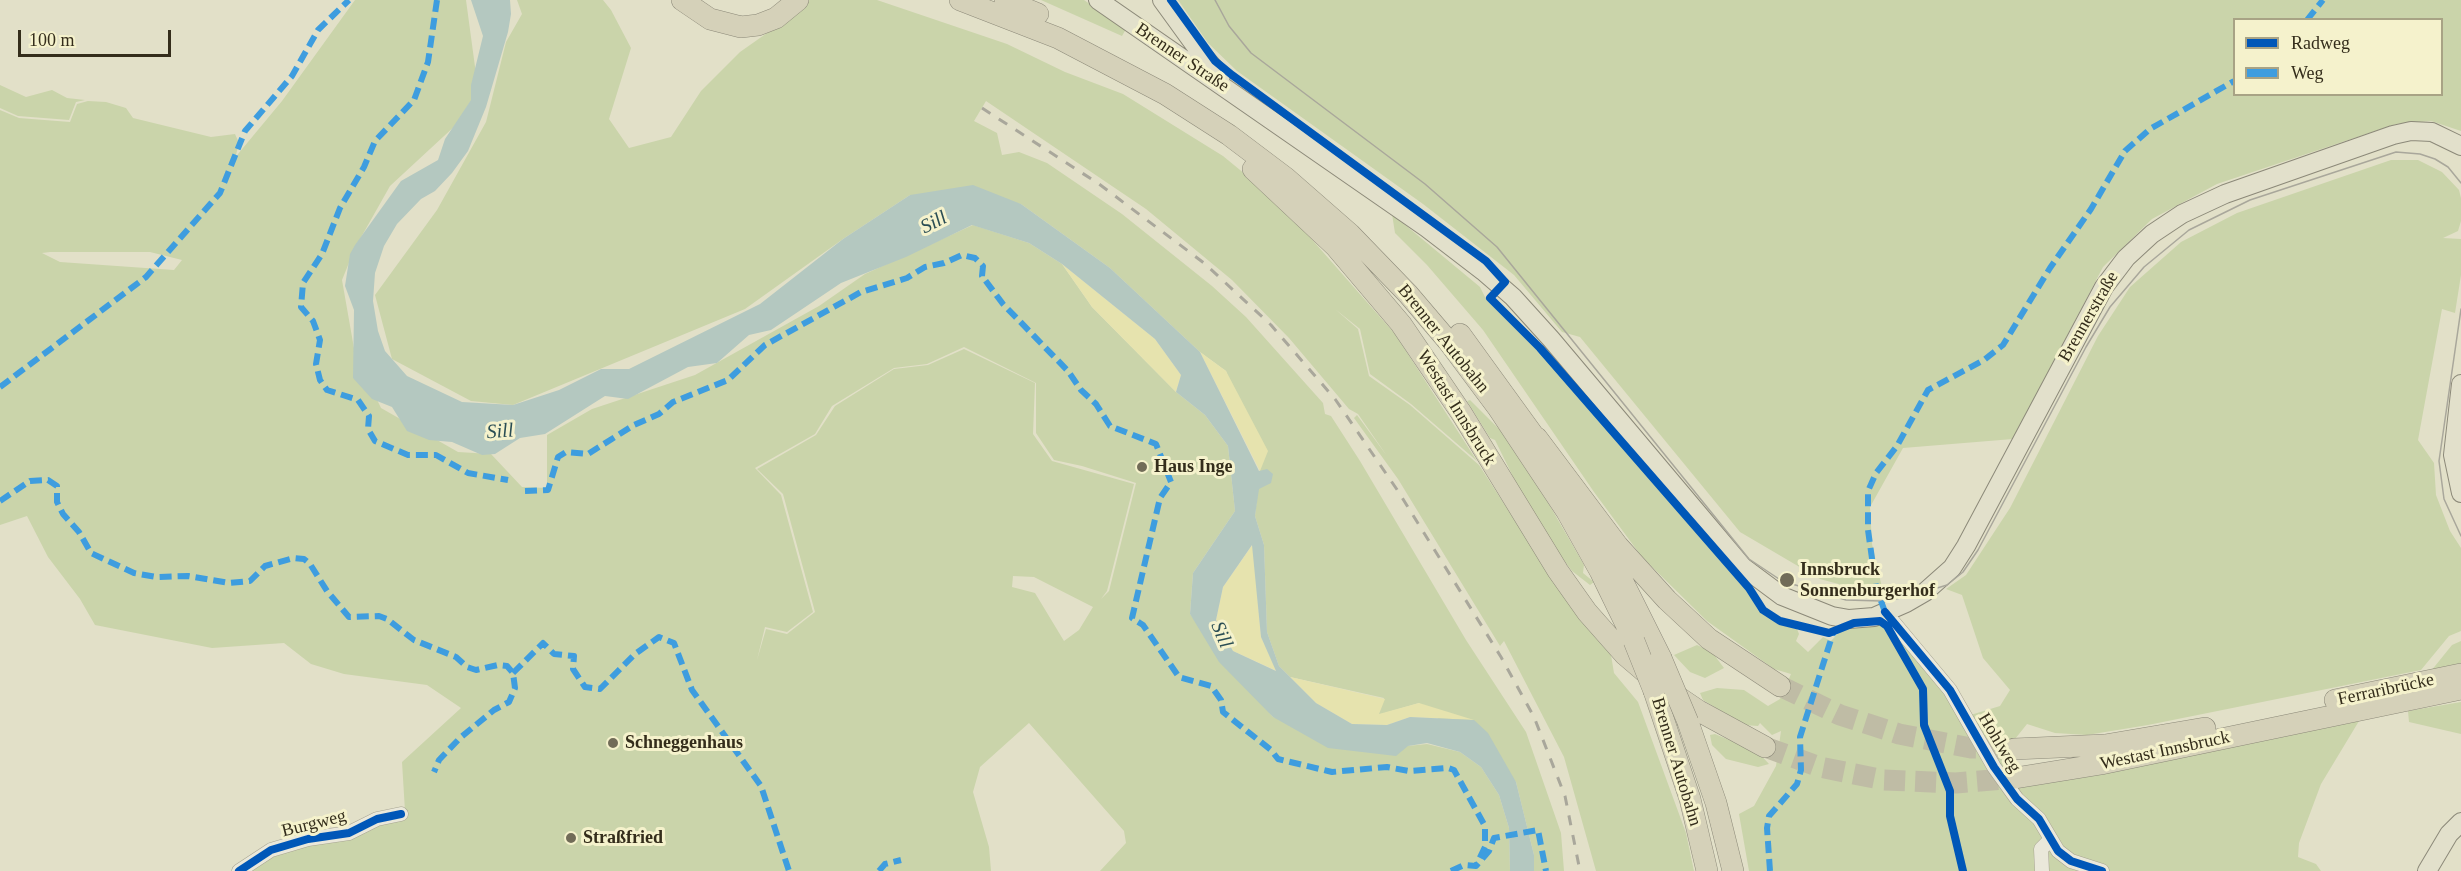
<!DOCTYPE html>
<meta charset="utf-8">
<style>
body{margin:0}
#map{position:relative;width:2461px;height:871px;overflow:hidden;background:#e2e0c8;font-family:Georgia,serif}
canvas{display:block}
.legend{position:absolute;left:2233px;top:18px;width:210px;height:78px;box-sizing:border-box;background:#f5f2cc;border:2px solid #a8a385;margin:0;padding:8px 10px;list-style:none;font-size:18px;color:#342d1b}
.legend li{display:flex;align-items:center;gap:12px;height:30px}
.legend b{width:30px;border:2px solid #a8a385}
.scale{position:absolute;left:18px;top:30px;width:153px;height:27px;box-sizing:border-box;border:3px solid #342d1b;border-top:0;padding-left:8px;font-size:18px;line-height:21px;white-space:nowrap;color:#342d1b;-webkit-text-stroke:4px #f5f2cc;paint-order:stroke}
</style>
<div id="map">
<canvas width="2461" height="871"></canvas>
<ul class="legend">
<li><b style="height:8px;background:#0057b8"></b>Radweg</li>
<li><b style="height:8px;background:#3e9ddf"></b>Weg</li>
</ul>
<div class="scale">100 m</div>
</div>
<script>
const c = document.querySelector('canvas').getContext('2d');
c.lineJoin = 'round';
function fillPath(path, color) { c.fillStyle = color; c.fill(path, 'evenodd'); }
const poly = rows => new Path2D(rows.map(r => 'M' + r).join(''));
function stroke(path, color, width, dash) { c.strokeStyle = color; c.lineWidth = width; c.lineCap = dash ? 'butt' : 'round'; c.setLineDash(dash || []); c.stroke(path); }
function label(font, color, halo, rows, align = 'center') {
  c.font = font + ' Georgia,serif'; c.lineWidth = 6; c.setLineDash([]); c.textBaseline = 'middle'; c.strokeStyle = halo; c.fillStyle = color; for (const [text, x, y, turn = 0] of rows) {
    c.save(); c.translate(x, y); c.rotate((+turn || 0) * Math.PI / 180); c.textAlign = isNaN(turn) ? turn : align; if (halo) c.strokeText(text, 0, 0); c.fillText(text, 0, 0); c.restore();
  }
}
const green = poly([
 [355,0,466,0,478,89,457,124,390,186,355,248,342,280,355,354,381,408,458,452,491,454,522,487,547,488,547,435,592,409,695,375,819,306,865,274,973,225,1029,243,1062,264,1092,307,1176,392,1205,415,1228,446,1235,511,1193,573,1190,614,1273,717,1408,746,1427,744,1460,752,1481,767,1499,795,1509,828,1510,871,1100,871,1126,843,1124,831,1029,723,980,767,973,792,989,847,991,871,243,871,270,853,405,811,402,762,461,708,427,685,344,674,311,664,284,643,212,648,95,625,80,599,48,557,27,516,0,525,0,110,19,118,70,122,77,104,88,101,106,102,126,108,133,118,211,137,235,134,239,143,233,167,238,154,282,101],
 [50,252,150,252,182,260,174,270,60,262,42,253],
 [964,347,1036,383,1036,433,1054,460,1082,466,1136,483,1109,591,1101,599,1107,591,1134,484,1052,461,1033,434,1035,383,964,349,928,365,894,369,835,406,816,435,757,469,783,494,815,612,787,634,766,629,757,660,765,627,787,632,813,612,781,495,755,468,815,434,832,406,894,368,927,364],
 [1013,576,1034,577,1093,607,1079,630,1064,641,1035,593,1012,587],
 [517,0,603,0,611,10,631,48,609,119,629,148,671,137,701,91,740,52,787,19,805,0,877,0,1007,44,1065,72,1123,94,1223,156,1279,202,1395,334,1477,461,1411,404,1370,374,1360,329,1335,309,1358,329,1369,376,1410,405,1479,465,1532,547,1610,649,1614,673,1638,702,1686,833,1694,871,1596,871,1564,757,1504,641,1500,646,1398,479,1354,418,1357,415,1387,456,1358,414,1349,409,1289,338,1232,280,1146,209,986,101,974,121,997,133,1002,155,1019,152,1047,163,1122,214,1212,286,1246,317,1323,403,1325,414,1331,416,1360,461,1466,640,1526,732,1561,833,1564,871,1534,871,1534,855,1516,782,1419,703,1378,715,1384,698,1290,677,1279,666,1267,632,1264,545,1255,516,1260,471,1226,371,1200,352,1110,268,1021,204,910,195,843,239,745,309,513,405,471,401,392,359,375,295,437,210,486,122,506,42,522,14],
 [1041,0,1084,0,1126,29,1122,36],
 [1178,0,2461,0,2461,131,2431,121,2396,124,2217,184,2152,219,2103,267,2013,439,1903,448,1870,507,1872,544,1883,592,1875,594,1820,579,1740,532,1580,337,1562,332,1514,275,1423,204,1237,71,1208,43],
 [2234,20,2442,20,2442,94,2234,94],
 [0,85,26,97,52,90,67,98,85,100,76,102,69,120,18,116,0,108],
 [2391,160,2418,160,2442,172,2459,190,2461,198,2461,221,2458,231,2443,238,2461,239,2461,275,2455,313,2442,309,2418,440,2434,463,2436,495,2450,531,2461,548,2461,631,2449,636,2421,670,2148,725,2087,735,2055,733,2027,724,2011,744,2011,763,2016,784,2359,721,2321,784,2299,843,2298,857,2316,864,2321,871,1749,871,1739,814,1754,806,1776,766,1781,731,1772,735,1760,723,1758,726,1744,725,1703,700,1700,693,1717,688,1744,690,1768,706,1780,699,1791,674,1774,669,1707,621,1642,557,1594,492,1483,330,1427,265,1395,233,1392,214,1480,287,1486,299,1544,355,1747,590,1758,610,1778,624,1797,629,1799,634,1796,641,1808,652,1823,637,1831,641,1846,625,1893,624,1964,717,2000,706,2010,690,1983,658,1962,595,1946,589,1966,575,2010,508,2098,336,2130,287,2181,242,2237,213],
 [1470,400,1500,430,1550,506,1584,565,1583,573,1594,582,1590,585,1572,571,1554,547,1519,489,1495,440,1490,438,1467,401],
 [2461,641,2461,665,2431,671,2452,645],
 [1697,645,1712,652,1724,668,1705,678,1690,672,1674,655],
 [2461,702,2461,734,2409,722,2408,711],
 [1715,734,1758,752,1769,764,1758,767,1726,759,1712,745,1710,735]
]);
const sand = poly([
 [1062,264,1155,339,1181,375,1176,392,1092,307],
 [1200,352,1226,371,1268,451,1260,471],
 [1253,544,1261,637,1277,671,1233,651,1216,620,1223,587],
 [1290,677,1385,699,1379,714,1419,703,1474,720,1410,717,1387,725,1352,724,1316,703]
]);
const water = poly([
 [471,0,510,0,511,14,508,32,486,107,468,151,452,173,435,191,421,199,397,224,384,246,375,273,373,301,378,331,385,351,407,376,462,402,513,405,559,390,601,369,629,369,760,304,843,239,910,195,973,185,1021,204,1110,268,1200,352,1259,471,1267,469,1273,474,1271,483,1259,489,1255,516,1264,545,1267,632,1279,666,1316,703,1352,724,1387,725,1410,717,1474,720,1488,733,1516,782,1534,855,1534,871,1510,871,1509,828,1499,795,1481,767,1460,752,1427,743,1408,746,1396,756,1328,748,1273,717,1219,662,1190,614,1193,573,1235,511,1228,446,1205,415,1176,392,1181,375,1155,339,1062,264,1029,243,972,225,906,257,841,283,771,330,749,335,717,363,688,367,628,399,605,396,545,434,520,438,495,454,482,455,452,442,429,440,407,431,392,407,372,399,353,378,354,310,345,286,350,254,355,245,401,181,438,160,445,139,471,100,471,85,483,36],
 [1252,545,1261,637,1276,671,1233,651,1216,620,1223,587]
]);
const highwayTunnel = poly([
 [1780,686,1840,715,1899,734,1971,748,2014,749],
 [1765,747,1820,767,1884,780,1956,783,2015,778]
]);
const minor = poly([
 [1885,612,1950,690,1994,767,2017,799,2039,819,2058,851,2071,861,2102,871],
 [239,871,271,850,308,839,349,833,377,819,401,814],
 [2042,871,2041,849,2051,839]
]);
const major = poly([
 [1098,0,1427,228,1483,271,1513,297,1551,339,1743,567,1782,596,1832,616,1849,619,1874,617,1906,603,1925,592,1952,568,1966,546,2104,287,2126,258,2152,234,2182,214,2225,194,2393,135,2411,131,2432,132,2461,146],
 [1162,0,1199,51,1221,76],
 [2461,384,2453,455,2461,493],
 [2427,871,2449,834,2461,822]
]);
const highway = poly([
 [682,0,710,19,741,27,758,25,776,18,798,0],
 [960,0,1058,38,1165,94,1229,135,1286,178,1350,234,1408,294,1448,341,1498,408,1567,512,1600,571,1634,641],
 [1005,0,1038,14],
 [1253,169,1335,246,1401,324,1462,414,1558,571,1587,612,1625,655,1659,684,1699,711,1765,747],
 [1460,334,1544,450],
 [1537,438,1618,546,1667,600,1709,639,1780,686],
 [1578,504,1623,582,1661,658],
 [1654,691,1690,799,1707,871],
 [2335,700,2461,674],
 [1688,722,1716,803,1733,871],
 [2014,749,2105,745,2205,728],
 [2015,778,2101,764,2461,689]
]);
const tram = poly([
 [1215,0,1229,26,1251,53,1425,184,1497,247,1749,559,1782,581,1846,600,1881,601,1908,597,1947,585,1963,572,1978,550,2086,347,2110,307,2144,267,2189,230,2250,200,2396,152,2420,154,2435,159,2448,167,2461,183],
 [2461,309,2439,461,2444,499,2461,536]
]);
const rail = poly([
 [982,108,1099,184,1204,263,1271,325,1335,399,1398,491,1501,657,1534,717,1565,796,1580,871]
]);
const highwayBridge = poly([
 [1634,641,1654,691],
 [1661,658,1688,722]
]);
const quiet = poly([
 [437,0,428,62,414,100,375,141,364,167,340,208,322,254,303,283,301,307,313,321,320,340,316,364,320,380,327,390,358,400,369,416,368,429,375,441,408,455,436,455,468,473,508,480],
 [2307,20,2323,0],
 [0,387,146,277,220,193,245,131,292,76,318,30,349,0],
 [525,491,548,490,558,457,566,452,588,454,634,425,659,414,673,402,728,380,765,345,861,292,907,278,925,267,944,263,962,255,975,258,983,266,982,276,1003,304,1068,371,1081,390,1096,404,1110,426,1156,444,1171,482,1160,498,1132,618,1143,625,1179,677,1211,686,1221,700,1223,712,1271,750,1278,759,1332,772,1387,767,1409,771,1448,768,1454,770,1485,826,1485,847,1476,866],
 [0,501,30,481,48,480,57,486,57,502,63,514,79,532,91,553,134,573,156,577,188,576,229,583,250,581,265,566,294,558,304,559,310,564,327,591,349,617,379,616,387,619,414,640,456,657,467,667,476,670,498,665,507,666,513,673,515,688,509,702,494,710,460,738,439,760,434,772],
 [1885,612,1876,587,1868,530,1868,491,1876,473,1897,446,1928,390,1984,360,2003,345,2050,268,2091,209,2125,151,2150,129,2234,81],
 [513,673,543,643,554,654,574,656,573,669,585,687,600,689,635,654,659,637,674,643,692,690,761,786,789,871],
 [879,871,885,864,901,860],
 [1451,871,1464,865,1476,866,1489,851,1494,838,1538,830,1546,871],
 [1770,871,1767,828,1769,816,1797,784,1801,770,1800,737,1834,630]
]);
const cycleway = poly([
 [1171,0,1215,61,1232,75,1486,261,1505,282,1490,298,1540,348,1749,588,1763,610,1780,621,1829,633,1854,623,1880,621,1887,626,1923,689,1924,725,1950,791,1950,816,1963,871],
 [1885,612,1950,690,1994,767,2017,799,2039,819,2058,851,2071,861,2102,871],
 [239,871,271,850,308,839,349,833,377,819,401,814]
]);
const markers = [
 [1142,467,6,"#716c58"],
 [1787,580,8,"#716c58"],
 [613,743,6,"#716c58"],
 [571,838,6,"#716c58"]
];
const streetNames = [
 ["Brenner Straße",1182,58,34],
 ["Brennerstraße",2089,317,-60],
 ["Brenner Autobahn",1443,339,51],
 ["Westast Innsbruck",1456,408,58],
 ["Ferraribrücke",2386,690,-12],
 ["Hohlweg",1999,743,59],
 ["Westast Innsbruck",2165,751,-12],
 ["Brenner Autobahn",1676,762,73],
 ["Burgweg",314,824,-14]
];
const poiNames = [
 ["Haus Inge",1154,467],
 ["Innsbruck",1800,570],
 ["Sonnenburgerhof",1800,591],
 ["Schneggenhaus",625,743],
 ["Straßfried",583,838]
];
const waterNames = [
 ["Sill",934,223,-27],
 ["Sill",500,432,-4],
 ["Sill",1221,635,67]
];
fillPath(green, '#cad4aa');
fillPath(sand, '#e6e3ae');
fillPath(water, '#b4c8c0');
stroke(highwayTunnel, '#bfbca5', 21, [21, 10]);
stroke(minor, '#a7a492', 15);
stroke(major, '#8c8979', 20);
stroke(highway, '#8c8979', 22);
stroke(minor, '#eae8da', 14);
stroke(major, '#e2e0cb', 18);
stroke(highway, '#d5d1b9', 21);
stroke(tram, '#a9a79b', 1.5);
stroke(rail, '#a9a79b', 3, [10, 10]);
stroke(highwayBridge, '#8c8979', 22, []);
stroke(highwayBridge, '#d5d1b9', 21);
stroke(quiet, '#3e9ddf', 6, [12, 6]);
stroke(cycleway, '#0057b8', 8);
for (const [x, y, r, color] of markers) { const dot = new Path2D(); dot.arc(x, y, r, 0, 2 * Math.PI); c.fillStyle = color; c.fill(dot); stroke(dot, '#f5f2cc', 2); }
label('18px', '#342d1b', '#f5f2cc', streetNames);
label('bold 18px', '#342d1b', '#f5f2cc', poiNames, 'left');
label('italic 20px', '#2a4d54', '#f5f2cc', waterNames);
</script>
